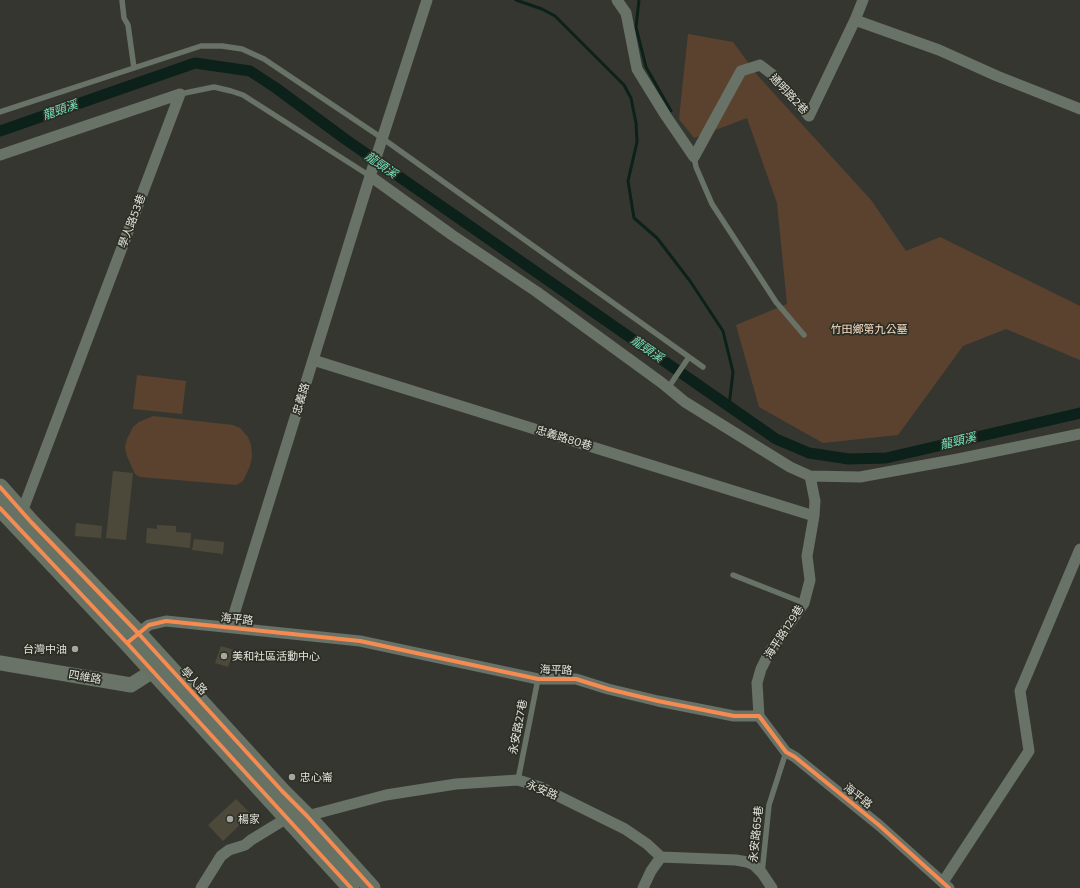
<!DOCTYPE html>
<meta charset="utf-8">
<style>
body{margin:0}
canvas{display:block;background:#353630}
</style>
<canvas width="1080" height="888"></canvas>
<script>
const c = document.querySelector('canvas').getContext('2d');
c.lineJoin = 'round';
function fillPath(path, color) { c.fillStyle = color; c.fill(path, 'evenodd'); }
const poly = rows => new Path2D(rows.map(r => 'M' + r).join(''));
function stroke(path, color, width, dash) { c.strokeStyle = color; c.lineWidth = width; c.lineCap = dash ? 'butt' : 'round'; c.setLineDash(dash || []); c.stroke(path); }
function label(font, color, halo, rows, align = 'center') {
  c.font = font + ' Commissioner,"Noto Sans TC",sans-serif'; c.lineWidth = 3.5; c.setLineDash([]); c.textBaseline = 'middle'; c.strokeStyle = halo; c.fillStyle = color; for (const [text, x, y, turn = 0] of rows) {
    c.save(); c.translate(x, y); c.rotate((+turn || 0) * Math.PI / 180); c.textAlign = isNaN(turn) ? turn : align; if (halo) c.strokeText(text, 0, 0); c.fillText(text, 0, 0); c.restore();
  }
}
const green = poly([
 [688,34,733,42,758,76,871,200,906,251,940,237,1080,306,1080,360,1006,329,963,346,898,435,823,443,759,407,736,325,787,304,777,203,747,118,694,138,679,119],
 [137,375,186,381,182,414,133,409],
 [153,416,233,425,240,428,248,437,251,445,252,456,250,466,243,481,237,485,140,477,135,474,127,456,125,447,127,439,133,427,139,422]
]);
const stream = poly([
 [516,0,542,9,555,16,624,85,631,98,636,123,637,142,628,181,634,218,657,238,690,281,723,331,733,372,729,406],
 [639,0,636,27,646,67,671,111]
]);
const canal = poly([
 [0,131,195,63,250,71,276,88,345,139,776,439,809,453,849,459,886,458,1080,413]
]);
const building = poly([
 [113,471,133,473,126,540,106,538],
 [76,523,102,526,101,538,75,536],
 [157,525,176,526,176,532,191,533,190,548,146,543,147,528,157,529],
 [194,539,224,542,223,554,192,550],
 [221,646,234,650,228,667,215,663],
 [236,799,251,814,223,841,208,825]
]);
const service = poly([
 [122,0,124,18,128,25,134,68],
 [180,94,214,87,231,91,243,95,370,176],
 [0,112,201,46,222,46,242,49,264,59,382,138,703,367],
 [694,157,696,167,712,204,776,302,804,335],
 [668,388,689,357],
 [733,575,804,603],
 [518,780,538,679],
 [762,873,769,805,786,752]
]);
const minor = poly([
 [617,0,626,13,637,69,666,116,694,157,741,71,760,65,773,75,809,116,855,20,863,0],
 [855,20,939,50,997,76,1080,109],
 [0,155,180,94,22,512,19,515],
 [370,176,452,235,537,292,662,383,685,402,790,467,810,476,860,477,958,459,1080,434],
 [313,360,814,516],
 [230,627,372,170,427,0],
 [134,636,149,625,166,621,360,641,538,679,576,679,608,689,658,701,734,716,759,716,786,752,795,757,880,826,949,888],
 [759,716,757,683,761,669,769,653,804,603,810,580,807,556,814,516,815,501,810,476],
 [943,882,1029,751,1020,691,1080,549],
 [201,888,221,856,229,850,245,845,251,840,287,818,307,816,386,795,456,784,518,780,540,787,625,829,647,844,661,857,736,860,747,862,754,865,762,873,772,888],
 [643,888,651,871,661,857]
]);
const secondary = poly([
 [0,663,131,685,153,671,162,664]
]);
const primary = poly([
 [0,487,31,522,138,633,282,791,307,816,372,888],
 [0,508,127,643,351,888]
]);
const cycleway = poly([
 [0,487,31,522,138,633,282,791,307,816,372,888],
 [0,508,127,643,351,888],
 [127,643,149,625,166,621,360,641,538,679,576,679,608,689,658,701,734,716,759,716,786,752,795,757,880,826,949,888]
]);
const markers = [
 [75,649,4,"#a5a6a0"],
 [224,656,4,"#a5a6a0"],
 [292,777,4,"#a5a6a0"],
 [230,819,4,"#a5a6a0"]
];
const streetNames = [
 ["通明路2巷",789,94,47],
 ["學人路53巷",132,221,-69],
 ["忠義路",301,399,-73],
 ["忠義路80巷",564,438,17],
 ["海平路",237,619,6],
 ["海平路129巷",784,632,-57],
 ["海平路",556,670,2],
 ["四維路",85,677,10],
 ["學人路",194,681,48],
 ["永安路27巷",518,727,-79],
 ["永安路",542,790,23],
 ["海平路",858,796,39],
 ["永安路65巷",756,834,-84]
];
const parkNames = [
 ["竹田鄉第九公墓",869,329]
];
const poiNames = [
 ["台灣中油",67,649,"right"],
 ["美和社區活動中心",232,656],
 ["忠心崙",300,777],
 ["楊家",238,819]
];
const waterNames = [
 ["龍頸溪",60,110,-19],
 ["龍頸溪",381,165,35],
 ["龍頸溪",647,349,35],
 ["龍頸溪",958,441,-13]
];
fillPath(green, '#5b422e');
stroke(stream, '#0b2119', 3);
stroke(canal, '#0b2119', 11);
fillPath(building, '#4d493a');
stroke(service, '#687266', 5.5);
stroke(minor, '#687266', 11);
stroke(secondary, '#697367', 15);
stroke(primary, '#677264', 17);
stroke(cycleway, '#f68b52', 4);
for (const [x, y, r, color] of markers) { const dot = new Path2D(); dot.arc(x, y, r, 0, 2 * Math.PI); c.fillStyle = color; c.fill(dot); stroke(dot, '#2c2e24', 1.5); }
label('11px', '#e1e2dc', '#2c2e24', streetNames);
label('11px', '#fbdcc5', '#2c2e24', parkNames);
label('11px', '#e1e2dc', '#2c2e24', poiNames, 'left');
label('italic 12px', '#75e4c0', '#2c2e24', waterNames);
</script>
